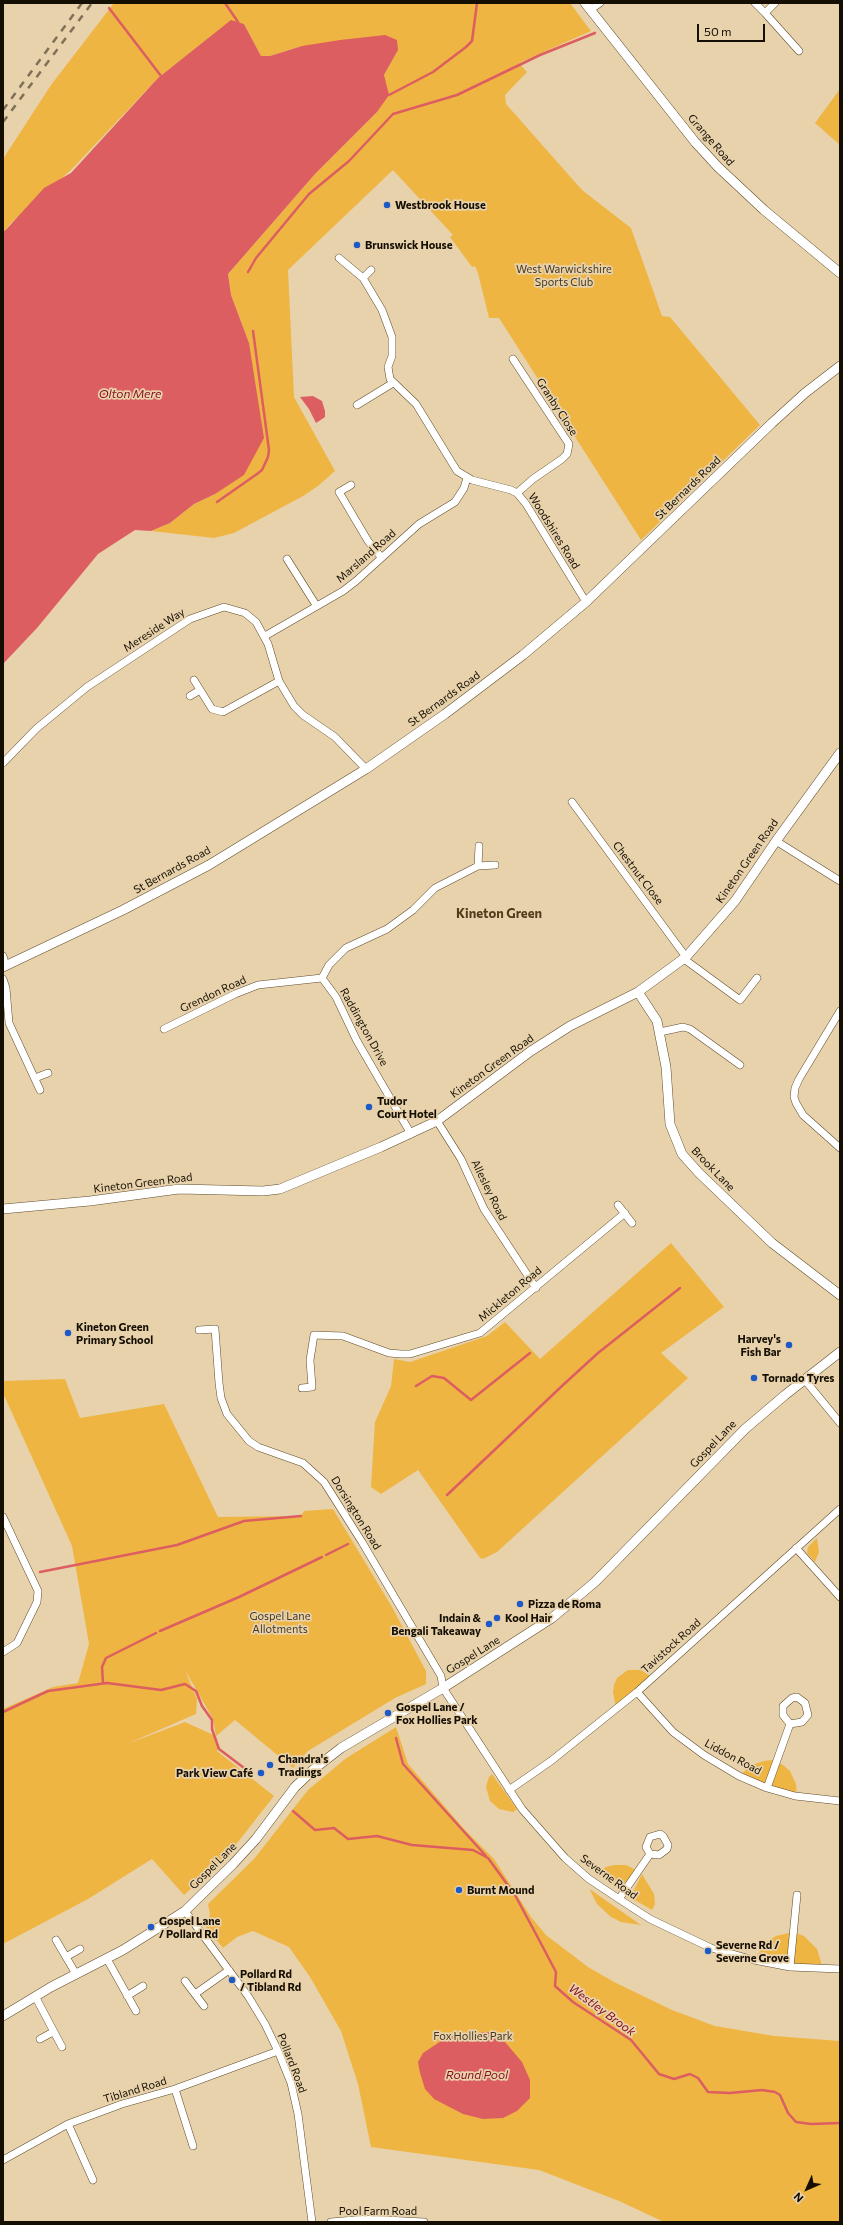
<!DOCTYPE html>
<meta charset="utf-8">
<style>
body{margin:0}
#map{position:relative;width:843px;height:2225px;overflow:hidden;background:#e8d2ac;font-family:Commissioner,sans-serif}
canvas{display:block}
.frame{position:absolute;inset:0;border:4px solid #150e02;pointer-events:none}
.north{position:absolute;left:787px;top:2169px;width:40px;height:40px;-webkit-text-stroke:3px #e8d2ac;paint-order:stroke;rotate:225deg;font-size:11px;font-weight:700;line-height:16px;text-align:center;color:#150e02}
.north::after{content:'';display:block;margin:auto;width:14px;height:18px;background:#150e02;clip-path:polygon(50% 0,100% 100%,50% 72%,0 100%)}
.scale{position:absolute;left:697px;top:24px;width:68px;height:18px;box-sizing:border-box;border:2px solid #150e02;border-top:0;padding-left:5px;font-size:12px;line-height:14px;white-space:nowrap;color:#150e02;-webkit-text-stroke:3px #e8d2ac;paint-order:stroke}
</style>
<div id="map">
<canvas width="843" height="2225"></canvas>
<div class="frame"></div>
<div class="north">N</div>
<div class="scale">50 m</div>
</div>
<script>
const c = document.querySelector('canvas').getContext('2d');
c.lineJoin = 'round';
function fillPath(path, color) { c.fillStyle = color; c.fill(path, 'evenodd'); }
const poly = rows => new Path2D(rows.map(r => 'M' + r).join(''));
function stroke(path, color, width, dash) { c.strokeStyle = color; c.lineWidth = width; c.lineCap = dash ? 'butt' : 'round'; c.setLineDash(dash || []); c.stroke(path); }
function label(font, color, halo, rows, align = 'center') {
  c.font = font + ' Commissioner,sans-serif'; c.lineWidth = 3.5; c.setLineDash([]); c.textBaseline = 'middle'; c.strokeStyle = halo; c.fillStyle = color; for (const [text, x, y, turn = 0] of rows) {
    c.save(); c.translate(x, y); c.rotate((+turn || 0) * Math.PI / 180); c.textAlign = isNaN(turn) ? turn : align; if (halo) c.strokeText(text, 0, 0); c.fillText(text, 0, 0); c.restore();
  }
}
const green = poly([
 [114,3,570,3,591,31,519,63,527,72,505,95,506,104,582,190,631,228,662,316,670,317,760,425,641,540,499,318,489,318,478,273,475,266,472,267,450,237,453,235,393,170,288,270,294,397,335,471,318,486,303,496,234,533,214,538,151,531,170,523,194,504,215,494,249,343,231,295,228,274,315,174,377,112,384,75,398,50,302,46,270,56,261,56,244,24,231,21,158,78,71,170,11,223,3,233,3,159,51,85],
 [840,89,840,145,815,123],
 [671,1243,724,1307,661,1353,688,1378,497,1552,483,1559,480,1558,418,1470,381,1494,371,1487,375,1422,391,1386,394,1359,410,1362,487,1336,505,1322,540,1359],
 [65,1379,80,1418,164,1404,218,1517,301,1516,304,1511,333,1509,392,1607,426,1671,426,1684,395,1698,308,1751,293,1768,235,1720,216,1736,219,1747,217,1751,274,1796,227,1856,184,1895,152,1859,88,1899,3,1944,3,1709,53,1687,78,1683,89,1644,72,1546,3,1393,3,1381],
 [185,1670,213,1719,216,1736,185,1722,127,1744,196,1714,197,1699],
 [817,1538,819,1552,815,1562,807,1553,808,1547],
 [628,1670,641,1670,653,1678,616,1709,613,1692,614,1685,617,1678],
 [396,1727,408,1764,465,1830,494,1859,531,1917,546,1935,588,1967,614,1982,672,2010,715,2026,774,2036,840,2041,840,2222,664,2222,619,2201,539,2170,371,2147,358,2084,341,2031,310,1977,289,1947,253,1931,237,1937,223,1948,206,1927,210,1914,208,1904,254,1859,308,1790,345,1759],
 [772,1760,783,1765,790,1771,796,1784,797,1796,739,1776,752,1765,764,1761],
 [492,1774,517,1809,513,1812,499,1809,490,1801,486,1787,489,1777],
 [614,1865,626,1865,636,1870,622,1886,617,1888,597,1873,606,1867],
 [642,1874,654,1894,655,1904,652,1910,633,1899,631,1896],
 [590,1890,591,1890,641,1925,621,1922,611,1917,597,1904],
 [793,1932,804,1936,817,1949,822,1965,790,1964,756,1957,767,1941,776,1936]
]);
const water = poly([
 [231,20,244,24,261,56,270,56,302,46,340,40,385,35,397,40,398,50,384,75,389,95,377,112,315,174,228,274,231,295,249,343,264,438,244,475,215,494,194,504,170,523,151,531,135,530,98,554,37,628,3,664,3,233,44,188,71,173,158,78],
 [313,396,322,401,325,411,325,417,316,423,309,409,300,397],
 [490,2032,505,2042,522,2062,530,2080,530,2098,517,2111,503,2118,483,2119,463,2114,434,2099,425,2089,420,2073,418,2062,423,2053,444,2039,459,2034]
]);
const stream = poly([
 [225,3,238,22],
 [109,8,161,76],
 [389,95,433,72,466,47,472,41,477,3],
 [3,231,4,232],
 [248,272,256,258,309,194,349,161,393,114,457,95,540,55,595,33],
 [217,502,257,474,262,470,268,457,269,450,253,331],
 [416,1386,432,1376,444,1378,471,1400,530,1353],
 [447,1495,563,1385,598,1353,680,1288],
 [326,1555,348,1544],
 [40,1572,177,1545,244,1521,301,1516],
 [160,1631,239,1597,322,1557],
 [103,1683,102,1667,106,1658,156,1633],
 [3,1712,48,1691,107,1683,161,1690,185,1684,196,1691,202,1706,212,1720,212,1729,219,1749,252,1774],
 [396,1738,403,1764,486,1856],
 [293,1811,315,1830,334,1828,348,1839,377,1836,412,1845,473,1850,488,1858,515,1895,537,1936,556,1972,555,1986,573,2002,631,2040,659,2074,674,2079,690,2074,698,2078,708,2092,730,2093,762,2090,775,2092,780,2095,788,2113,796,2122,811,2124,840,2123]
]);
const minor = poly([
 [755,3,765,13],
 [775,3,765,13,799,51],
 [590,10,600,3],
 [339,258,363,278,382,310,392,337,392,356,388,367,390,379,416,404,457,471,472,480,511,490,517,493,526,504,586,602],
 [363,278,371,270],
 [513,359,569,444,567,454,562,459,533,479,517,493],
 [357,405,393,383],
 [351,485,339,492,368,541,381,557],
 [287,559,316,605],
 [265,636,343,591,356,581,419,524,455,502,464,488,467,478],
 [194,680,212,709,223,712,279,681],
 [190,696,200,690],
 [3,763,36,729,87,687,190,619,224,607,245,613,256,622,268,644,279,681,294,706,303,715,335,737,366,769],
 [572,802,686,957],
 [776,841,840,881],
 [479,846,478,866,495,865],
 [3,956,6,966],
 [684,959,740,1000,757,978],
 [3,979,6,988,9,1023,40,1090],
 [840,1011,799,1079,795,1088,794,1097,796,1103,803,1115,840,1148],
 [164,1029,235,994,258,985,322,978],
 [660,1032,683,1027,690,1029,740,1065],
 [35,1078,48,1073],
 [437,1121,461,1159,484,1209,536,1288],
 [411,1134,357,1041,336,997,322,978,329,965,346,948,387,929,413,910,435,888,478,866],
 [618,1205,632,1223],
 [199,1330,215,1329,219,1383,221,1398,227,1414,249,1441,258,1447,303,1463,324,1482,362,1542,441,1676,443,1688,522,1809,565,1858,589,1879,619,1899,650,1919,711,1948,754,1960,790,1967,840,1969],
 [804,1379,840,1423],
 [302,1388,312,1387,310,1360,314,1335,343,1336,389,1353,401,1354,410,1354,480,1333,625,1213],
 [3,1517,38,1591,37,1602,17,1643,3,1652],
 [796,1548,840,1597],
 [637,1692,673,1732,704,1755,739,1776,767,1788,795,1796,840,1801],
 [767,1788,790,1724,783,1715,783,1706,792,1698,797,1697,805,1703,808,1715,802,1722,790,1724],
 [509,1790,551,1761,637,1692,840,1509],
 [619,1899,650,1854,646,1847,650,1837,660,1834,663,1836,668,1845,667,1849,659,1855,650,1854],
 [185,1911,248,1996,265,2024,278,2051,291,2083,298,2114,312,2222],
 [56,1940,76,1974],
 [66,1957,80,1949],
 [107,1959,136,2011],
 [790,1967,797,1895],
 [185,1981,204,2006],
 [195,1994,229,1970],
 [35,1996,62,2047],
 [127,1996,143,1986],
 [40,2039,53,2032],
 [175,2089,193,2146],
 [68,2124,93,2180],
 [3,2160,68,2124,122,2104,175,2089,278,2051],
 [331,2222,366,2219,424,2222]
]);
const tertiary = poly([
 [585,3,695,142,718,167,764,210,840,273],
 [3,967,123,910,209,865,366,769,445,714,523,655,586,602,772,423,805,393,840,366],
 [638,992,657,1021,666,1067,670,1124,682,1154,699,1173,772,1243,840,1295],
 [3,1209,90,1201,179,1189,263,1191,280,1189,381,1147,437,1121,531,1051,570,1026,638,992,686,957,735,901,776,841,840,753],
 [3,2016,51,1987,123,1950,185,1911,233,1864,256,1839,295,1787,314,1769,341,1748,443,1688,552,1618,595,1582,745,1429,785,1395,840,1352]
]);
const rail = poly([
 [3,110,82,3],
 [3,122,92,3]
]);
const markers = [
 [387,205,4,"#1e5ac6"],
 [357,245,4,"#1e5ac6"],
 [369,1107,4,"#1e5ac6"],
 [68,1333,4,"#1e5ac6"],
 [789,1345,4,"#1e5ac6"],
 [754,1378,4,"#1e5ac6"],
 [520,1604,4,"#1e5ac6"],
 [497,1618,4,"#1e5ac6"],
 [489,1624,4,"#1e5ac6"],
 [388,1713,4,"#1e5ac6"],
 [270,1765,4,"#1e5ac6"],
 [261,1773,4,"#1e5ac6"],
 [459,1890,4,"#1e5ac6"],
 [151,1927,4,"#1e5ac6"],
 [708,1951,4,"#1e5ac6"],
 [232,1980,4,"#1e5ac6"]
];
const streetNames = [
 ["Grange Road",711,140,49],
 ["Granby Close",557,407,57],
 ["St Bernards Road",688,488,-44],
 ["Woodshires Road",554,531,58],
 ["Marsland Road",366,556,-41],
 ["Mereside Way",154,630,-33],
 ["St Bernards Road",444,699,-36],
 ["Kineton Green Road",747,861,-55],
 ["St Bernards Road",172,870,-29],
 ["Chestnut Close",638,873,53],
 ["Grendon Road",213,994,-25],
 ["Raddington Drive",364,1027,61],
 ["Kineton Green Road",492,1066,-36],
 ["Brook Lane",713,1169,46],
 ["Kineton Green Road",143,1183,-7],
 ["Allesley Road",489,1190,64],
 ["Mickleton Road",510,1294,-40],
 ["Gospel Lane",713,1444,-46],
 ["Dorsington Road",356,1513,58],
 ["Tavistock Road",671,1646,-42],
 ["Gospel Lane",473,1655,-32],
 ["Liddon Road",733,1757,28],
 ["Gospel Lane",213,1866,-45],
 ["Severne Road",609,1877,36],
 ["Pollard Road",292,2063,69],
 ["Tibland Road",135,2090,-17],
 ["Pool Farm Road",378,2211]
];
const poiNames = [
 ["Westbrook House",395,205],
 ["Brunswick House",365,245],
 ["Tudor",377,1101],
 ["Court Hotel",377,1114],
 ["Kineton Green",76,1327],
 ["Primary School",76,1340],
 ["Harvey's",781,1339,"right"],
 ["Fish Bar",781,1352,"right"],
 ["Tornado Tyres",762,1378],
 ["Pizza de Roma",528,1604],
 ["Indain &",481,1618,"right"],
 ["Bengali Takeaway",481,1631,"right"],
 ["Kool Hair",505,1618],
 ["Gospel Lane /",396,1707],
 ["Fox Hollies Park",396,1720],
 ["Chandra's",278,1759],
 ["Tradings",278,1772],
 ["Park View Café",253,1773,"right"],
 ["Burnt Mound",467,1890],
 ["Gospel Lane",159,1921],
 ["/ Pollard Rd",159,1934],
 ["Severne Rd /",716,1945],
 ["Severne Grove",716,1958],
 ["Pollard Rd",240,1974],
 ["/ Tibland Rd",240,1987]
];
const parkNames = [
 ["West Warwickshire",564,269],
 ["Sports Club",564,282],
 ["Gospel Lane",280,1616],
 ["Allotments",280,1629],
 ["Fox Hollies Park",473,2036]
];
const waterNames = [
 ["Olton Mere",130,394],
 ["Westley Brook",602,2010,36],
 ["Round Pool",477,2075]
];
const quarterNames = [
 ["Kineton Green",499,914]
];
fillPath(green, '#efb542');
fillPath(water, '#dc5e61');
stroke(stream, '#dc5e61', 2.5);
stroke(minor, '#5f4c2a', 8);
stroke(tertiary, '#5f4c2a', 10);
stroke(minor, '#fff', 7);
stroke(tertiary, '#fff', 9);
stroke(rail, '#7f7158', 2.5, [7, 7]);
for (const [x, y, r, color] of markers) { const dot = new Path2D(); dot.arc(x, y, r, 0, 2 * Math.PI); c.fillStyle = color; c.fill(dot); stroke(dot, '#e8d2ac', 1.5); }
label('11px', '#150e02', '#e8d2ac', streetNames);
label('bold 11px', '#150e02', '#e8d2ac', poiNames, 'left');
label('11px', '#433722', '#e8d2ac', parkNames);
label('italic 12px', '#881022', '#e8d2ac', waterNames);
label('bold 13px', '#503d1b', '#e8d2ac', quarterNames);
</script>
